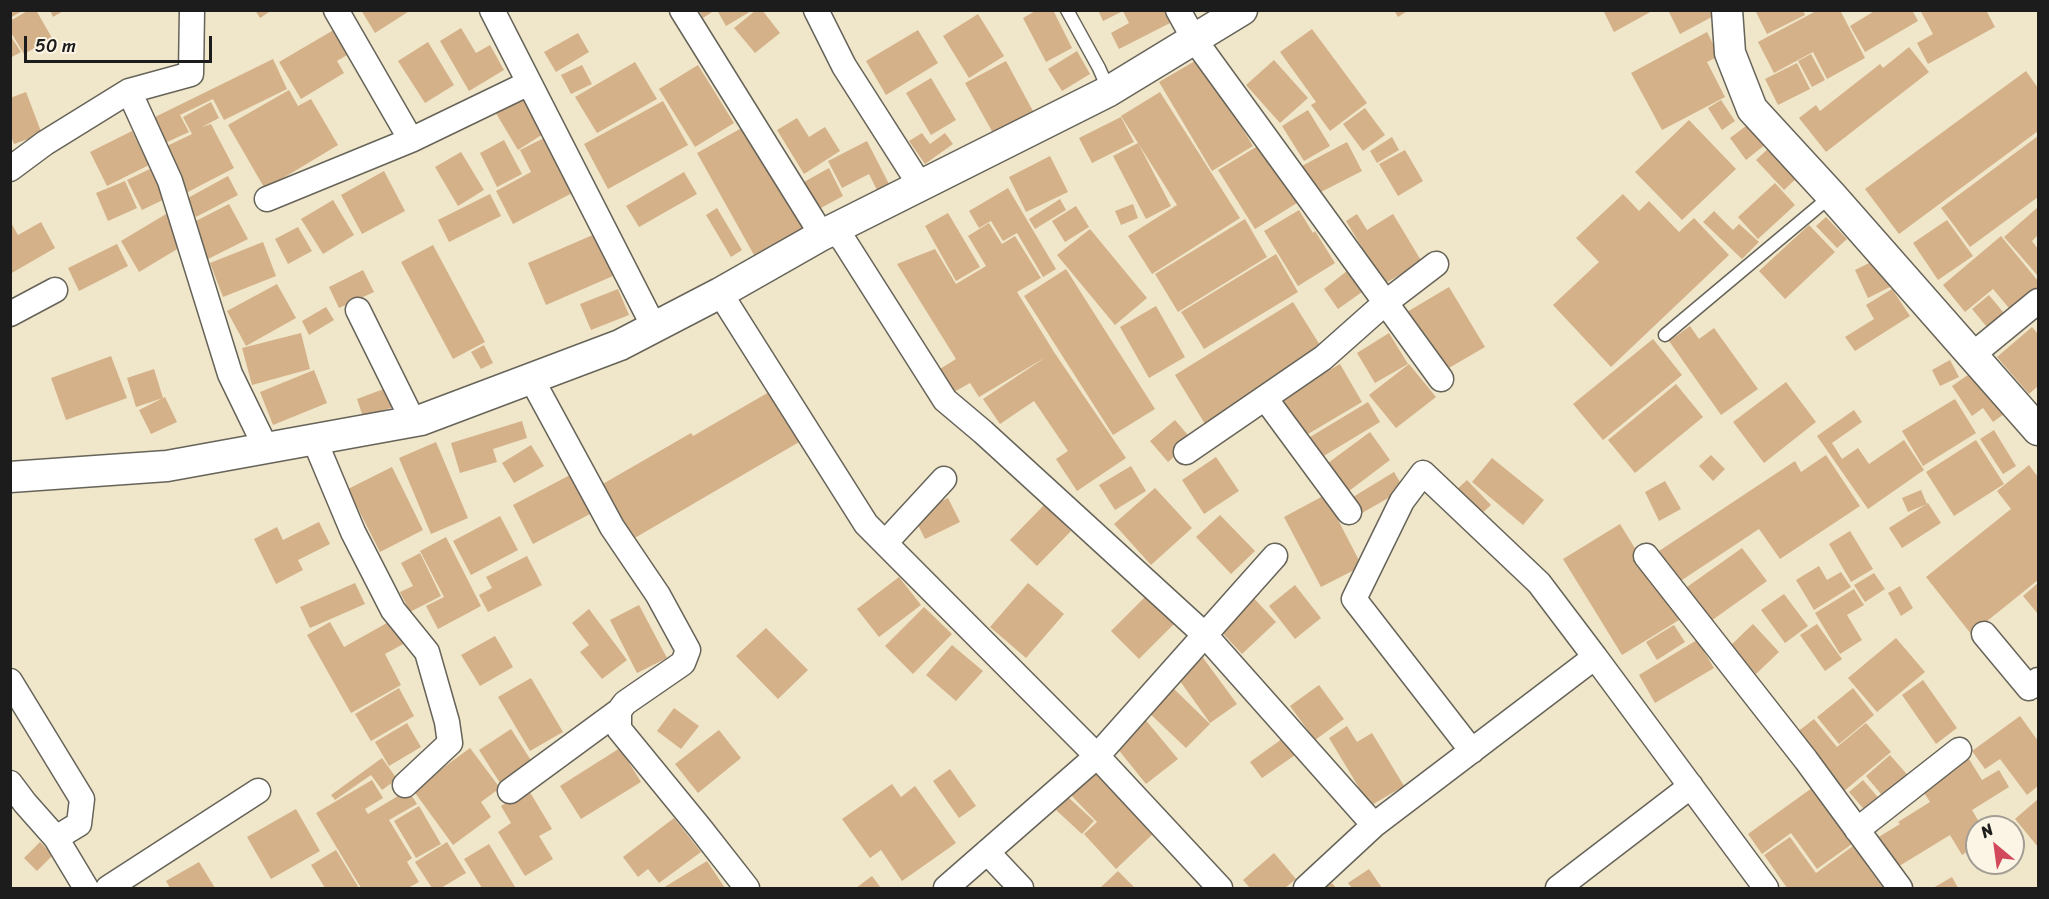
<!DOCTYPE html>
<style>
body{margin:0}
#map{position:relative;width:2049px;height:899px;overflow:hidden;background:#f0e6c9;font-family:Sriracha,sans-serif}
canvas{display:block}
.frame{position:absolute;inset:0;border:12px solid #1c1c1c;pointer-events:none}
.north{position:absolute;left:1965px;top:815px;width:60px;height:60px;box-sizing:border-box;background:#fcf5e5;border:2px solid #a29e95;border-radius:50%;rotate:331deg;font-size:16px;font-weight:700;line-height:24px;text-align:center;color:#1c1c1c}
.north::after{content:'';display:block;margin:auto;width:21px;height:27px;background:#d1495b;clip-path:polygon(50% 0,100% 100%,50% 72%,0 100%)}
.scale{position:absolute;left:24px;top:36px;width:188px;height:27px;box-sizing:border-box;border:3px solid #1c1c1c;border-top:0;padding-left:8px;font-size:18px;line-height:21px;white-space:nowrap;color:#1c1c1c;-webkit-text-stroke:4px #fcf5e5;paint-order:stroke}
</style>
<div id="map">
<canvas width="2049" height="899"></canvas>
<div class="frame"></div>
<div class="north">N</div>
<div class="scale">50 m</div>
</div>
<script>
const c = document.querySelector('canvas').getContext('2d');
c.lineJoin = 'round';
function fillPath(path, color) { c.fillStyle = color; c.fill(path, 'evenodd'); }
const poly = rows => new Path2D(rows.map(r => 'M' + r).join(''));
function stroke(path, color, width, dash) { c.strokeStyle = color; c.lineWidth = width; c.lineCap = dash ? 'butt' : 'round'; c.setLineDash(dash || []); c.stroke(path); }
const building = poly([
 [10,10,24,10,10,18],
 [29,10,36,10,52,38,24,54,10,31,10,21],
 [50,10,65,10,53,17],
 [255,10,272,10,260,18],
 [361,10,411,10,375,33],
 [699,10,715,10,703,18],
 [717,10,753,10,726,26],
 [756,10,762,10,780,33,755,53,734,28],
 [1037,10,1053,10,1072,48,1046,62,1023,18],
 [1098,10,1168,10,1174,21,1119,49,1111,33,1129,23,1123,11,1103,21],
 [1394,10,1409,10,1398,17],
 [1603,10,1654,10,1614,32],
 [1672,10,1720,10,1721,12,1680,34,1669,12],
 [1755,10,1803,10,1805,15,1767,34],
 [1818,10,1840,10,1865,58,1827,79,1813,52,1774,73,1758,42],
 [1876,10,1912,10,1918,21,1865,52,1850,26],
 [1920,10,1986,10,1995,27,1928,64,1917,43,1933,34],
 [978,14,1004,56,969,78,943,36],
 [337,28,352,52,337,61,344,73,301,99,279,62],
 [461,28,476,53,490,45,504,70,469,91,440,41],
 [1312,29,1367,103,1330,131,1311,105,1316,102,1280,52],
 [918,30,938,63,886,95,866,61],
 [1707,32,1719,56,1707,62,1725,97,1662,130,1631,73],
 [578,33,589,52,556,72,544,52],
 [10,35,21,52,10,58],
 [428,42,454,85,425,103,398,61],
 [1909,47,1929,72,1826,152,1799,118,1816,105,1820,111,1880,64,1883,68],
 [1077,51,1090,74,1062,91,1048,69],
 [1811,54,1825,80,1812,87,1798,61],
 [1200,58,1253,146,1212,171,1159,82],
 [273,59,287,89,224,120,213,99,180,115,189,132,165,143,153,118],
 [1274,60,1308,98,1280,123,1246,85],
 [1006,61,1033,111,993,133,965,83],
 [635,62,657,99,597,133,575,97],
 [1797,63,1810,89,1778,105,1765,79],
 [582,65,592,84,571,94,561,75],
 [698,65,734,123,695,147,659,89],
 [2026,71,2038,88,2038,131,1899,234,1865,189],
 [931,78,956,120,931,135,906,93],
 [289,90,298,106,311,99,338,145,265,189,228,125],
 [528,90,551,129,518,150,494,110],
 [26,92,42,134,14,144,10,134,10,98],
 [1160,92,1240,218,1152,274,1128,236,1177,205,1121,116],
 [1721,100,1735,121,1722,130,1708,108],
 [663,101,688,145,608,189,584,144],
 [211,102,219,118,202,127,211,124,234,168,186,193,163,148,192,134,183,117],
 [1365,108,1385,135,1363,151,1343,124],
 [1308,110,1330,146,1304,161,1282,126],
 [1121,117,1134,142,1092,163,1079,138],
 [797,118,809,137,825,127,840,151,804,174,777,130],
 [1689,120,1736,169,1682,220,1635,172],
 [1750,123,1766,144,1746,160,1730,138],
 [747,125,804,228,754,255,697,153],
 [132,131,149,165,107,186,90,152],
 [922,133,930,144,945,133,953,144,925,164,909,141],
 [2038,136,2038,197,1970,247,1941,208],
 [546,137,574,192,513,224,496,191,531,172,520,150],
 [1392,137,1399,150,1377,163,1370,151],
 [504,140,522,174,497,187,480,153],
 [867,141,889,184,877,190,869,174,842,188,828,161],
 [1347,142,1362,171,1315,195,1300,167],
 [1138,143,1171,206,1146,219,1113,156],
 [1261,144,1297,203,1255,229,1218,170],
 [1773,144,1801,174,1784,190,1756,160],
 [1405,150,1423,181,1398,196,1379,164],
 [461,152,484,190,458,206,435,167],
 [1050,156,1068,192,1026,212,1009,177],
 [156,166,171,196,142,210,127,180],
 [829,168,843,196,819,209,804,182],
 [384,171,405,211,362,234,341,195],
 [684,172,697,194,639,227,626,206],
 [228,176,238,195,196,217,186,199],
 [125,181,137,208,108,221,96,193],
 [1775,183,1795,205,1758,239,1738,217],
 [1008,188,1056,269,1043,277,1017,233,1003,241,991,221,979,228,969,211],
 [490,194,501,216,449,242,438,220],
 [1623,194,1639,211,1649,201,1679,232,1694,218,1729,255,1611,367,1553,305,1599,262,1576,238],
 [1060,199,1066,210,1035,229,1029,219],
 [333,200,354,235,323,254,301,219],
 [229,204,248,239,208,259,190,224],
 [1133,204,1138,218,1121,225,1115,211],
 [1076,206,1089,227,1065,242,1052,221],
 [2038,207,2038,235,2032,241,2038,249,2038,276,2004,237],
 [717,208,742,250,731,257,706,215],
 [1299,210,1313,233,1315,231,1335,263,1298,286,1264,231],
 [1714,211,1733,230,1739,224,1759,242,1742,259,1703,222],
 [948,213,980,267,956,281,925,226],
 [166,214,184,245,139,272,121,241],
 [1357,214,1367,230,1393,214,1422,262,1384,284,1346,221],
 [1826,217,1847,239,1837,248,1816,226],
 [1245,219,1267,257,1178,312,1155,274],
 [1947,220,1973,256,1938,280,1913,243],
 [10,221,18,235,41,222,55,248,10,274],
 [989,223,1002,244,1015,236,1041,278,1017,292,1054,352,1126,458,1077,491,1056,459,1068,451,1034,401,1000,424,983,399,1046,357,979,397,970,383,947,396,935,372,956,359,897,264,935,249,956,284,986,266,968,236],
 [1809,225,1835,252,1785,299,1759,271],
 [298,227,312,251,288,264,275,239],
 [1090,229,1147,298,1115,325,1057,255],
 [595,234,613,276,546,305,528,263],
 [2001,236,2038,281,2038,294,2014,314,1993,289,1965,312,1943,285],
 [263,242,276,276,223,297,210,263],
 [117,244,128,266,79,291,68,268],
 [433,245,485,342,453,359,401,262],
 [1276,254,1298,292,1204,349,1181,312],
 [1883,256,1896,284,1868,298,1855,270],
 [1066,269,1155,409,1113,435,1024,296],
 [363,270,374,292,339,308,329,287],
 [1347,271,1362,292,1338,309,1324,289],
 [277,284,296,318,246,346,227,311],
 [1449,287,1485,347,1442,372,1407,312],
 [618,289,629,315,591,330,580,304],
 [1892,289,1910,316,1855,351,1845,337,1874,319,1866,305],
 [1989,295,2008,318,1991,332,1972,309],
 [1293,302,1323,350,1205,424,1175,375],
 [1156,306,1185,357,1149,378,1120,327],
 [326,307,334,320,309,335,302,321],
 [1690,326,1699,339,1714,328,1758,389,1721,415,1669,341],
 [2032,327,2038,334,2038,386,2029,394,1997,357],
 [301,333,310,369,252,385,242,348],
 [1389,333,1408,364,1375,383,1357,353],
 [1653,339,1682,375,1603,440,1573,404],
 [484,345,493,363,481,369,471,352],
 [111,356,127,398,66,420,51,378],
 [1950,360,1959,377,1940,386,1932,370],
 [1340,364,1362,402,1303,437,1280,399],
 [1409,364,1436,397,1396,428,1369,395],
 [154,369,163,398,136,407,127,378],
 [314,370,327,403,273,425,260,392],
 [1975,370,2004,414,1993,422,1983,408,1972,416,1952,386],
 [1786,382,1816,422,1764,463,1733,422],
 [1676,384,1703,417,1635,473,1608,440],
 [389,387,396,406,363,417,357,399],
 [776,388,806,438,633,539,601,485,691,433,693,436],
 [165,397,177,422,151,434,139,410],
 [1955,399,1976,433,1923,466,1902,431],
 [1368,402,1380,422,1322,457,1310,437],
 [1854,410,1862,422,1832,443,1842,459,1858,448,1869,464,1904,440,1924,470,1868,509,1817,436],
 [1175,420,1193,441,1168,462,1150,441],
 [522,421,527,438,493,449,497,462,460,473,451,443],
 [1994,430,2016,466,2003,474,1980,439],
 [1370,432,1390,460,1349,491,1328,463],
 [1976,440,2004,484,1954,516,1926,472],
 [436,442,468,518,431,534,399,458],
 [531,445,544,466,514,483,502,463],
 [1711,455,1725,469,1713,481,1699,466],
 [1826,455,1860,506,1780,559,1759,529,1679,582,1659,551,1795,461,1801,472],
 [1216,457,1239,491,1204,514,1182,480],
 [1492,458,1544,500,1523,525,1472,482],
 [2029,465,2038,477,2038,580,1971,634,1926,577,2011,509,1997,491],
 [1131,466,1146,491,1115,510,1099,485],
 [392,467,423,530,380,552,348,489],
 [1394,472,1404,489,1362,513,1353,497],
 [570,475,590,514,533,544,513,505],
 [1467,480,1491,505,1479,516,1455,491],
 [1665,481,1681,509,1659,521,1645,492],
 [1155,488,1192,528,1151,565,1114,524],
 [1921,490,1927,504,1908,512,1902,498],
 [1325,495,1362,566,1321,587,1284,517],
 [948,498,960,522,925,539,913,515],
 [1928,503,1941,523,1902,548,1889,528],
 [1044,505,1071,531,1037,566,1010,540],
 [1220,515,1255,551,1231,574,1196,537],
 [500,516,518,550,471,575,453,541],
 [319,522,330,544,298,560,303,570,276,584,254,539,277,527,283,540],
 [1620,524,1679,620,1622,655,1563,559],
 [1850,531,1873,569,1851,582,1829,544],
 [446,537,481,606,438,629,426,606,444,597,420,551],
 [1742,548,1767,581,1711,621,1687,587],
 [420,553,441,596,410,612,400,592,413,586,401,563],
 [527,556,542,585,488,612,479,595,492,588,486,577],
 [1819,566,1827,580,1841,572,1851,587,1814,610,1796,580],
 [1874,573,1885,589,1865,602,1854,585],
 [899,577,921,605,879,637,857,609],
 [355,583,365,604,310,628,300,607],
 [1028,583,1064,614,1026,658,990,627],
 [2038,583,2038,614,2023,596],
 [1295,585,1321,618,1295,639,1269,606],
 [1900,586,1913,608,1901,616,1888,593],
 [1854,589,1864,605,1847,615,1862,640,1840,654,1815,613],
 [1149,593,1177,621,1139,659,1111,631],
 [1249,593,1276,622,1242,654,1215,625],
 [1784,594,1808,626,1785,643,1761,610],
 [639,605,667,658,637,673,610,620],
 [924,607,952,634,913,674,885,646],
 [589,609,627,660,602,679,580,652,589,645,572,623],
 [394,619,407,642,385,654,401,685,351,713,307,635,330,622,344,647],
 [1753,624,1779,652,1756,674,1730,646],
 [1817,624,1842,659,1825,671,1800,635],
 [1674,625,1685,642,1657,660,1646,642],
 [766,628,808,670,778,699,736,656],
 [495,636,513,667,480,686,461,655],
 [1896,638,1925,672,1877,712,1848,678],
 [1697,640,1714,668,1655,703,1639,675],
 [952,645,983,671,956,701,926,675],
 [1201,655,1237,704,1210,723,1175,674],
 [531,678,563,732,530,751,498,697],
 [1923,680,1957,728,1936,744,1902,695],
 [1170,685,1210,724,1186,748,1145,709],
 [1319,685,1344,719,1315,740,1290,706],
 [399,688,414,716,371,741,355,714],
 [1853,688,1874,715,1839,744,1817,717],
 [674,708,699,726,681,749,657,731],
 [2020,716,2038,741,2038,786,2027,795,2000,759,1985,769,1972,751],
 [1144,718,1178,759,1146,784,1113,743],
 [1814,719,1837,747,1866,723,1891,752,1844,791,1796,733],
 [407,723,421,747,389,766,375,742],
 [1347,726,1357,742,1372,733,1404,786,1370,806,1329,738],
 [511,729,532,762,500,783,479,750],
 [719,730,741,758,698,793,675,764],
 [1286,736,1298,753,1262,778,1250,762],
 [470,748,500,788,481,802,491,817,453,845,413,790],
 [620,748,641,782,581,819,560,786],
 [1890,755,1911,779,1886,800,1866,776],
 [382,758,397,779,382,790,371,775,335,800,331,795],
 [1969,759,1982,780,1999,770,2009,787,1972,810,1982,827,1977,827,1977,845,1962,855,1950,835,1896,868,1877,838,1900,824,1898,822,1930,802,1921,788],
 [1094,765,1156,831,1116,869,1084,834,1097,822,1066,790],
 [950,769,976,806,959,818,933,781],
 [372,780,383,798,365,809,368,814,408,790,417,804,389,820,412,858,407,862,419,882,408,888,361,888,316,813],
 [1863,780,1883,803,1869,815,1849,792],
 [892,784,901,797,915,786,956,843,902,881,881,850,870,858,842,819],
 [1812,788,1852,844,1817,869,1791,833,1762,854,1748,834],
 [528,789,552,829,539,836,553,859,525,876,498,832,511,823,501,806],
 [1068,797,1094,821,1082,834,1056,810],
 [2038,799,2038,847,2015,819],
 [419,806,441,844,416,858,394,821],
 [296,809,320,851,271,879,247,837],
 [674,818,701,852,659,883,648,869,638,877,623,857],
 [1790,837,1816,873,1853,846,1883,888,1787,888,1764,855],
 [40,842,53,855,37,871,24,858],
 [447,842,466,873,441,888,432,888,415,862],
 [489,844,515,887,514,888,482,888,464,859],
 [336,850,359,888,325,888,311,865],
 [1274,853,1296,879,1285,888,1250,888,1243,880],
 [707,861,725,888,663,888],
 [199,862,215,888,170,888,166,881],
 [1369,869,1382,888,1352,888,1348,883],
 [1118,871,1135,888,1100,888],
 [872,876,881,888,856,888],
 [1952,877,1958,888,1933,888],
 [1332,883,1336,888,1324,888]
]);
const service = poly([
 [1067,10,1099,68,1109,91],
 [1665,335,1831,196]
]);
const minor = poly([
 [492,10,654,327],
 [682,10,822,235,835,231,844,241,945,400,983,432,1205,635,1374,825],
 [816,10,844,66,920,185],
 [1178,10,1194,39,1441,379],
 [129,91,170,181,230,374,266,448],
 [411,140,529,83],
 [10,169,45,143,129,91,191,74,192,10],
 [267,199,411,140,336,10],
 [720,293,866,524,1097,756,1275,556],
 [358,310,413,421],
 [10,314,55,290],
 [1971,356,2038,301],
 [531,378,612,527,658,595,688,650,683,663,625,703,619,711,619,729,700,828,747,888],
 [1265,398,1349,512],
 [314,439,353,532,393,610,427,652,447,722,450,743,405,785],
 [1186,452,1323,358,1385,303,1436,264],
 [885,543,944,479],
 [1646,556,1806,760,1900,888],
 [1984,634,2029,688,2038,680],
 [10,681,82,799,79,824,56,838],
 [1472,751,1354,599,1402,501,1423,473,1539,583,1595,657],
 [10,783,25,803,56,838,86,888],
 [510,791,619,711],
 [1857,830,1959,750],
 [987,852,1021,888],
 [108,888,258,791],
 [946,888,1097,756,1220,888],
 [1306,888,1374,825,1595,657,1766,888],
 [1558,888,1691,786]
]);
const tertiary = poly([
 [1727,10,1730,53,1752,109,1832,196,2038,430],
 [10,477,167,466,421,420,620,345,720,293,822,235,1109,91,1242,10]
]);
fillPath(building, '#d4b189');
stroke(service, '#666359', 15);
stroke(minor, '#666359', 27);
stroke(tertiary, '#666359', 33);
stroke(service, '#fff', 12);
stroke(minor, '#fff', 24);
stroke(tertiary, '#fff', 30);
</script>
